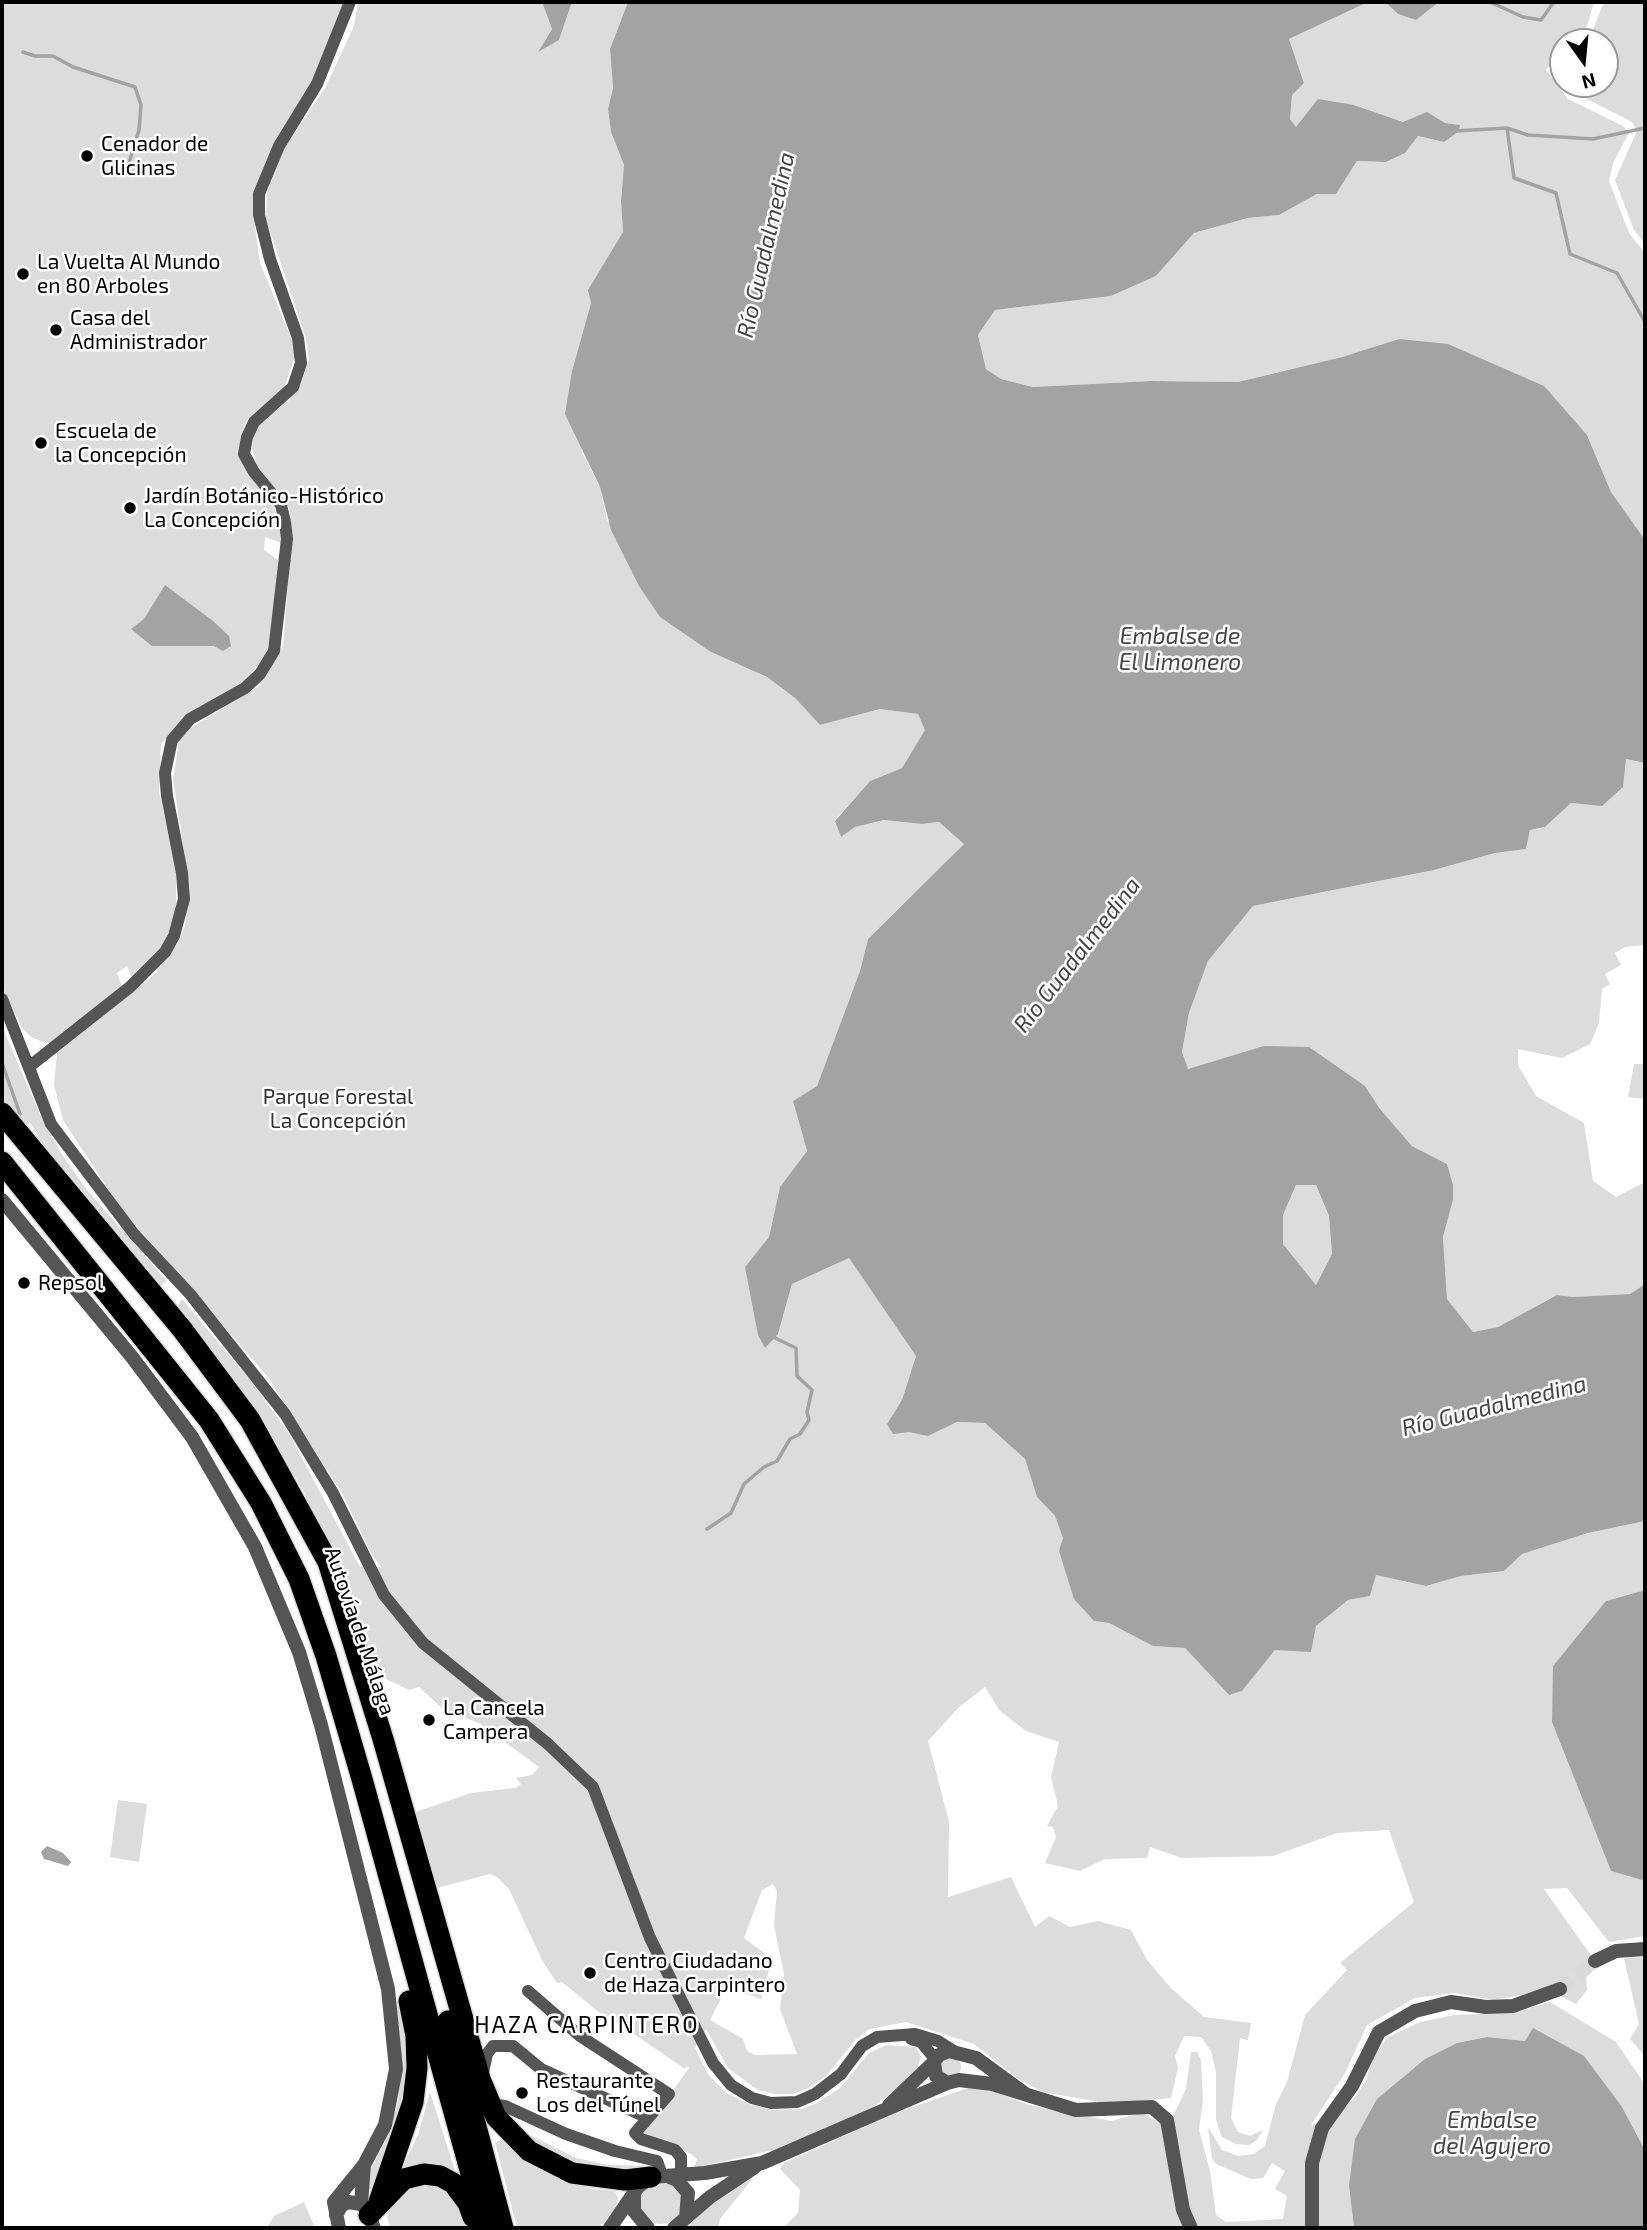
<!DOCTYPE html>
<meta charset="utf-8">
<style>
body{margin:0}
#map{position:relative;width:1647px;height:2230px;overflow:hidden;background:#fff;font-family:"Exo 2",sans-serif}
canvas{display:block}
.frame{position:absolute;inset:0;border:4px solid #000;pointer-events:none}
.north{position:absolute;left:1549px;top:28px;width:70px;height:70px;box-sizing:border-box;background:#fff;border:2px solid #999;border-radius:50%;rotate:165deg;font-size:19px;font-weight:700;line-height:28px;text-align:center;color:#000}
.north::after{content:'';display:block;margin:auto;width:24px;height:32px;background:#000;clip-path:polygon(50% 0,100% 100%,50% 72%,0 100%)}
</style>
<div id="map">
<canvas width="1647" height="2230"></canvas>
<div class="frame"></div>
<div class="north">N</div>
</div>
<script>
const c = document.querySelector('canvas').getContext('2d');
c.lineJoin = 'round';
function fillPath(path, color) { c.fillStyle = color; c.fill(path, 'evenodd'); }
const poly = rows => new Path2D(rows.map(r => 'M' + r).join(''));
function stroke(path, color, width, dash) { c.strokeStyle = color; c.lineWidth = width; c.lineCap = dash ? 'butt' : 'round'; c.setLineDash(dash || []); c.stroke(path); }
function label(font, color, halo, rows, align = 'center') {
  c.font = font + ' "Exo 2",sans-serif'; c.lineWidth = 5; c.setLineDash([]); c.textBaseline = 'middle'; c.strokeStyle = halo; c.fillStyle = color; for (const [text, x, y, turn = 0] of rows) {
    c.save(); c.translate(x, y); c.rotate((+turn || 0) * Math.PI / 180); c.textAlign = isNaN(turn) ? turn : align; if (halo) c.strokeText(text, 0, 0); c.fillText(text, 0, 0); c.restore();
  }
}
const green = poly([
 [2,2,344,2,316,76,253,213,260,263,292,340,295,356,284,388,246,421,240,439,241,460,275,510,280,524,281,543,265,537,264,550,278,560,274,619,266,656,243,682,185,716,161,744,159,792,176,870,176,909,168,934,154,960,132,978,127,966,117,973,122,986,51,1043,46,1043,31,1037,22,1028,2,986],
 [358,2,542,2,552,29,539,50,559,40,572,2,628,2,610,49,613,88,608,109,611,132,624,165,621,201,623,232,589,290,591,303,572,371,582,453,600,487,607,520,711,652,767,677,795,698,820,725,880,709,918,714,926,730,902,768,870,781,835,820,841,837,855,827,885,820,922,824,939,822,964,844,868,939,860,971,817,1086,793,1101,807,1151,780,1187,769,1237,745,1267,778,1334,792,1284,849,1258,916,1356,902,1400,887,1424,928,1436,957,1422,985,1423,1025,1459,1037,1497,1055,1516,1094,1621,1109,1623,1153,1646,1185,1648,1229,1695,1242,1691,1275,1650,1315,1626,1348,1600,1370,1596,1376,1575,1426,1586,1461,1576,1504,1571,1522,1554,1588,1533,1645,1521,1645,1590,1606,1601,1552,1721,1611,1871,1645,1881,1645,1936,1609,1942,1567,1888,1544,1889,1599,1967,1586,1975,1587,1990,1576,2004,1562,1997,1565,1992,1547,1990,1494,2000,1454,1993,1415,1998,1367,2025,1345,2073,1311,2125,1338,2115,1355,2097,1365,2082,1374,2056,1388,2037,1420,2022,1454,2015,1513,2013,1550,2002,1616,2042,1644,2083,1645,2150,1622,2107,1525,2041,1487,2037,1457,2043,1425,2059,1349,2186,1354,2228,783,2228,798,2213,800,2190,780,2169,784,2163,901,2111,968,2088,995,2092,1029,2105,1111,2121,1141,2113,1159,2122,1174,2114,1186,2089,1191,2052,1197,2052,1201,2060,1203,2099,1199,2130,1210,2171,1216,2215,1226,2222,1283,2219,1287,2196,1275,2189,1285,2171,1272,2163,1263,2178,1251,2179,1216,2164,1212,2158,1208,2127,1222,2150,1238,2156,1254,2154,1265,2146,1276,2104,1287,2082,1305,2015,1347,1970,1340,1963,1414,1902,1389,1830,1337,1833,1273,1856,1182,1858,1150,1847,1147,1858,1105,1859,1080,1871,1045,1863,1056,1837,1053,1827,1047,1826,1058,1806,1051,1777,1059,1742,1026,1731,1000,1711,985,1687,958,1708,928,1741,949,1822,948,1897,1011,1877,1035,1927,1049,1916,1070,1927,1098,1921,1131,1930,1147,1960,1170,1987,1204,2017,1251,2023,1248,2040,1240,2038,1231,2118,1238,2132,1250,2136,1263,2130,1257,2140,1249,2145,1236,2144,1222,2137,1216,2120,1216,2072,1211,2051,1201,2037,1184,2036,1175,2056,1178,2068,1171,2098,1111,2104,1043,2092,1018,2079,974,2044,906,2022,870,2029,856,2039,826,2076,809,2088,793,2094,775,2094,758,2090,728,2068,706,2029,695,2048,708,2074,725,2092,746,2103,771,2110,801,2109,815,2104,840,2088,869,2053,886,2045,915,2047,921,2056,918,2067,903,2084,873,2107,782,2148,694,2168,697,2159,691,2154,643,2133,689,2068,687,2066,685,2069,608,2016,606,2018,562,1982,557,1983,543,1962,509,1889,497,1877,490,1874,437,1888,416,1812,471,1793,516,1788,521,1784,516,1778,532,1775,539,1767,479,1723,443,1709,419,1687,409,1690,371,1672,347,1589,303,1490,275,1444,176,1308,182,1299,253,1384,288,1432,360,1567,381,1567,372,1555,342,1493,268,1377,120,1207,63,1120,54,1085,57,1053,154,975,178,943,185,926,190,889,173,780,179,740,194,726,259,686,283,646,292,536,289,508,257,465,252,449,253,437,259,425,288,401,301,384,309,359,306,339,266,219,267,192,284,149,325,88,354,26],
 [773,1884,777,1891,774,1925,784,1974,780,2009,797,2054,755,2055,747,2051,743,2039,710,2020,727,1987,761,1999,772,1959,744,1938,762,1890],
 [1368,2,1385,2,1398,14,1416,20,1439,2,1594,2,1587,26,1572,42,1563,42,1563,50,1546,70,1568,99,1623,126,1629,133,1613,163,1609,181,1629,233,1645,253,1645,542,1611,492,1587,435,1399,339,1342,357,1238,382,1151,381,1033,387,1001,379,986,369,978,335,995,310,1111,296,1156,276,1194,233,1248,218,1279,215,1317,194,1336,194,1357,161,1386,162,1405,153,1418,136,1444,142,1460,125,1445,123,1427,113,1403,122,1354,105,1296,127,1290,119,1292,95,1304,82,1289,39],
 [1604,2,1645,2,1645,244,1634,230,1615,180,1637,131,1632,122,1579,95,1565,84,1605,84,1605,42,1582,42,1592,32],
 [1625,759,1645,763,1645,945,1625,947,1615,953,1621,965,1605,974,1610,984,1602,989,1599,1023,1590,1044,1562,1058,1518,1049,1518,1065,1536,1096,1584,1123,1593,1181,1616,1197,1645,1182,1645,1284,1630,1294,1573,1297,1557,1295,1498,1327,1473,1332,1447,1299,1443,1237,1453,1200,1447,1164,1412,1146,1380,1109,1365,1086,1212,1064,1187,1069,1182,1052,1189,1013,1208,961,1253,906,1434,870,1495,853,1526,849,1530,830,1545,827,1571,803,1602,805],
 [2,1026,41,1117,61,1153,87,1190,167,1281,158,1287,52,1159,30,1123,22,1127,2,1100],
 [1634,1064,1645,1064,1645,1099,1628,1097],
 [1296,1185,1316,1185,1329,1216,1332,1254,1316,1285,1283,1244,1283,1215],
 [118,1800,147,1804,139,1862,110,1857],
 [1645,1957,1645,2056,1630,2039,1639,2024,1624,1958],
 [396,2006,402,2006,408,2034,408,2076,404,2108,372,2190,369,2189,371,2169,385,2142,397,2106,401,2075],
 '941 2067a10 10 0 1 1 20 0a10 10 0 1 1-20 0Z',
 [430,2092,456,2174,428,2164,402,2167,418,2135],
 [518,2129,576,2158,609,2165,647,2166,648,2169,584,2170,541,2150],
 [502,2140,543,2171,592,2189,615,2191,618,2199,615,2209,599,2228,517,2228,495,2142],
 [751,2176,753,2178,720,2219,718,2228,687,2228,701,2212],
 [422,2182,444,2188,458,2198,469,2228,390,2228,387,2216,393,2200,405,2188],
 '640 2203a21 21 0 1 1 42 0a21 21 0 1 1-42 0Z',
 [304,2202,315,2228,258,2228,268,2226,274,2216]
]);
const water = poly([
 [542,2,572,2,559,40,538,52,552,29],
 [628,2,1368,2,1289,39,1304,83,1292,95,1290,119,1296,127,1318,99,1354,105,1403,122,1427,112,1445,123,1460,125,1459,131,1444,142,1418,136,1405,153,1386,162,1357,161,1336,194,1317,194,1279,215,1248,218,1194,233,1156,276,1111,296,995,310,978,335,986,369,1001,379,1033,387,1151,381,1238,382,1342,357,1399,339,1448,344,1544,386,1587,435,1611,492,1645,540,1645,763,1626,759,1623,787,1602,806,1571,803,1545,827,1530,830,1526,849,1495,853,1434,870,1253,906,1208,961,1189,1013,1182,1052,1188,1069,1264,1046,1309,1047,1365,1086,1380,1109,1412,1146,1447,1164,1453,1185,1453,1200,1443,1237,1447,1299,1473,1332,1498,1327,1557,1295,1573,1297,1630,1294,1645,1284,1645,1521,1588,1533,1522,1554,1504,1571,1461,1576,1426,1586,1376,1575,1370,1596,1348,1600,1316,1626,1311,1652,1275,1650,1242,1691,1229,1695,1185,1648,1153,1646,1109,1623,1094,1621,1074,1599,1059,1551,1063,1538,1055,1516,1037,1497,1025,1459,985,1423,957,1422,928,1436,909,1432,893,1434,887,1424,902,1400,916,1356,849,1258,792,1284,778,1334,765,1348,758,1335,745,1267,769,1237,780,1187,807,1151,793,1101,817,1086,860,971,868,939,964,844,939,822,922,824,884,820,855,827,841,837,835,821,870,781,902,768,925,730,918,714,880,709,820,725,795,698,767,677,711,652,660,617,639,586,611,530,600,487,565,414,572,371,591,303,588,290,623,232,621,201,624,165,611,132,608,109,613,88,610,49],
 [1296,1185,1316,1185,1329,1216,1332,1254,1316,1285,1283,1244,1283,1215],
 [1385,2,1439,2,1416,20,1398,14],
 [165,585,213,621,229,636,231,646,223,651,214,646,152,646,131,629,144,619],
 [1645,1590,1645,1881,1611,1871,1552,1722,1553,1666,1606,1601],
 [47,1846,63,1853,71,1862,68,1866,44,1859,41,1852],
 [1533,2028,1584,2056,1622,2107,1645,2150,1645,2228,1354,2228,1349,2186,1355,2139,1377,2099,1425,2059,1457,2043,1487,2037,1525,2041]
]);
const stream = poly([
 [1490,2,1523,17,1541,20,1554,2],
 [23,52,35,56,53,56,73,67,135,87,141,105,139,130,129,163],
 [1507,128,1528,135,1593,139,1645,128],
 [1455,131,1507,128,1514,178,1556,193,1570,254,1617,273,1645,322],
 [2,1063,20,1114],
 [707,1529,731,1513,744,1484,764,1467,777,1461,790,1439,800,1434,809,1420,807,1412,812,1390,797,1376,796,1348,773,1337]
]);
const tertiaryTunnel = poly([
 [1560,1989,1595,1961]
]);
const minor = poly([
 [2,999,51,1124,134,1234,190,1294,285,1414,333,1493,384,1595,423,1643,548,1744,593,1787,650,1938,713,2063,731,2085,752,2098,771,2103,797,2102,815,2094,841,2074,862,2046,877,2037,915,2034,938,2041,954,2051],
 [30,1066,130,987,165,952,174,936,184,899,182,873,167,796,165,773,172,740,190,719,245,688,260,674,274,651,287,539,285,522,281,505,254,472,244,454,247,437,254,422,293,387,301,363,298,338,270,259,259,215,259,194,279,146,317,84,350,2],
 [528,1991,580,2036,669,2094,635,2133,641,2139,675,2150,681,2157,681,2174],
 [911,2039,921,2042,936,2060],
 [482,2077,487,2054,493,2046,513,2046,541,2069,646,2117],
 [489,2104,505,2106,566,2134,615,2151,657,2161,662,2175]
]);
const tertiary = poly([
 [2,1200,132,1357,192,1437,255,1547,299,1652,321,1725,388,1989,396,2069,385,2125,364,2165,334,2202,339,2228],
 [1595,1961,1616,1951,1645,1949],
 [1024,2093,976,2058,949,2051,939,2055,934,2062,936,2076,947,2083,959,2080,992,2084,1076,2110,1152,2107,1167,2120,1183,2210,1191,2228],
 [889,2105,934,2062],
 [670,2177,677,2180,688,2193,686,2218],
 [634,2195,634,2211,648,2228],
 [361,2204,364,2165],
 [336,2215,341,2206,348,2202,361,2204,366,2208,374,2228],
 [610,2228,638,2187,651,2177,705,2173,762,2163,947,2083],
 [674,2228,710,2197,755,2167],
 [1312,2228,1312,2163,1322,2128,1352,2086,1379,2032,1415,2011,1451,2002,1486,2007,1513,2006,1560,1989]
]);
const motorway = poly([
 [2,1113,182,1329,250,1420,328,1562,383,1739,480,2079,496,2117,529,2151,572,2173,625,2180,651,2177],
 [2,1162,209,1420,261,1503,299,1579,326,1656,362,1779,486,2228],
 [448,2021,503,2228],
 [379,2202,413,2102,417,2068,416,2036,409,2001],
 [369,2215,404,2179,424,2174,440,2176,453,2183,468,2203,473,2217]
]);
const markers = [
 [87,156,7,"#000"],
 [23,274,7,"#000"],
 [56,330,7,"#000"],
 [41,443,7,"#000"],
 [130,508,7,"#000"],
 [24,1283,7,"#000"],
 [429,1720,7,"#000"],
 [590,1973,7,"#000"],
 [522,2093,7,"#000"]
];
const poiNames = [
 ["Cenador de",101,144],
 ["Glicinas",101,168],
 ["La Vuelta Al Mundo",37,262],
 ["en 80 Arboles",37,286],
 ["Casa del",70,318],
 ["Administrador",70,342],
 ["Escuela de",55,431],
 ["la Concepción",55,455],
 ["Jardín Botánico-Histórico",144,496],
 ["La Concepción",144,520],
 ["Repsol",38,1283],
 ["La Cancela",443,1708],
 ["Campera",443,1732],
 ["Centro Ciudadano",604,1961],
 ["de Haza Carpintero",604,1985],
 ["Restaurante",536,2081],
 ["Los del Túnel",536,2105]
];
const parkNames = [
 ["Parque Forestal",338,1097],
 ["La Concepción",338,1121]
];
const streetNames = [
 ["Autovía de Málaga",360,1631,71]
];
const waterNames = [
 ["Río Guadalmedina",766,245,-77],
 ["Embalse de",1180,636],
 ["El Limonero",1180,662],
 ["Río Guadalmedina",1077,955,-52],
 ["Río Guadalmedina",1494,1406,-14],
 ["Embalse",1492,2120],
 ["del Agujero",1492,2146]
];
const neighbourhoodNames = [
 ["HAZA CARPINTERO",587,2025]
];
fillPath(green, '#dcdcdc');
fillPath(water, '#a3a3a3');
stroke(stream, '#a3a3a3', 3.5);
stroke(tertiaryTunnel, '#d9d9d9', 14, [14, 7]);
stroke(motorway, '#dbdbdb', 24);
stroke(minor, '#555', 12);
stroke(tertiary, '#555', 14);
stroke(motorway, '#000', 21);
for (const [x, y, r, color] of markers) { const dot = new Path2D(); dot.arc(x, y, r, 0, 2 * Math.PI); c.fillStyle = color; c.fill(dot); stroke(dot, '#fff', 2.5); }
label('21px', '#000', '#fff', poiNames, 'left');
label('21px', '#333', '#fff', parkNames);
label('21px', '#000', '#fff', streetNames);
label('italic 23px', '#444', '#fff', waterNames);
c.letterSpacing = '2px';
label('23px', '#000', '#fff', neighbourhoodNames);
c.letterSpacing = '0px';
</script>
